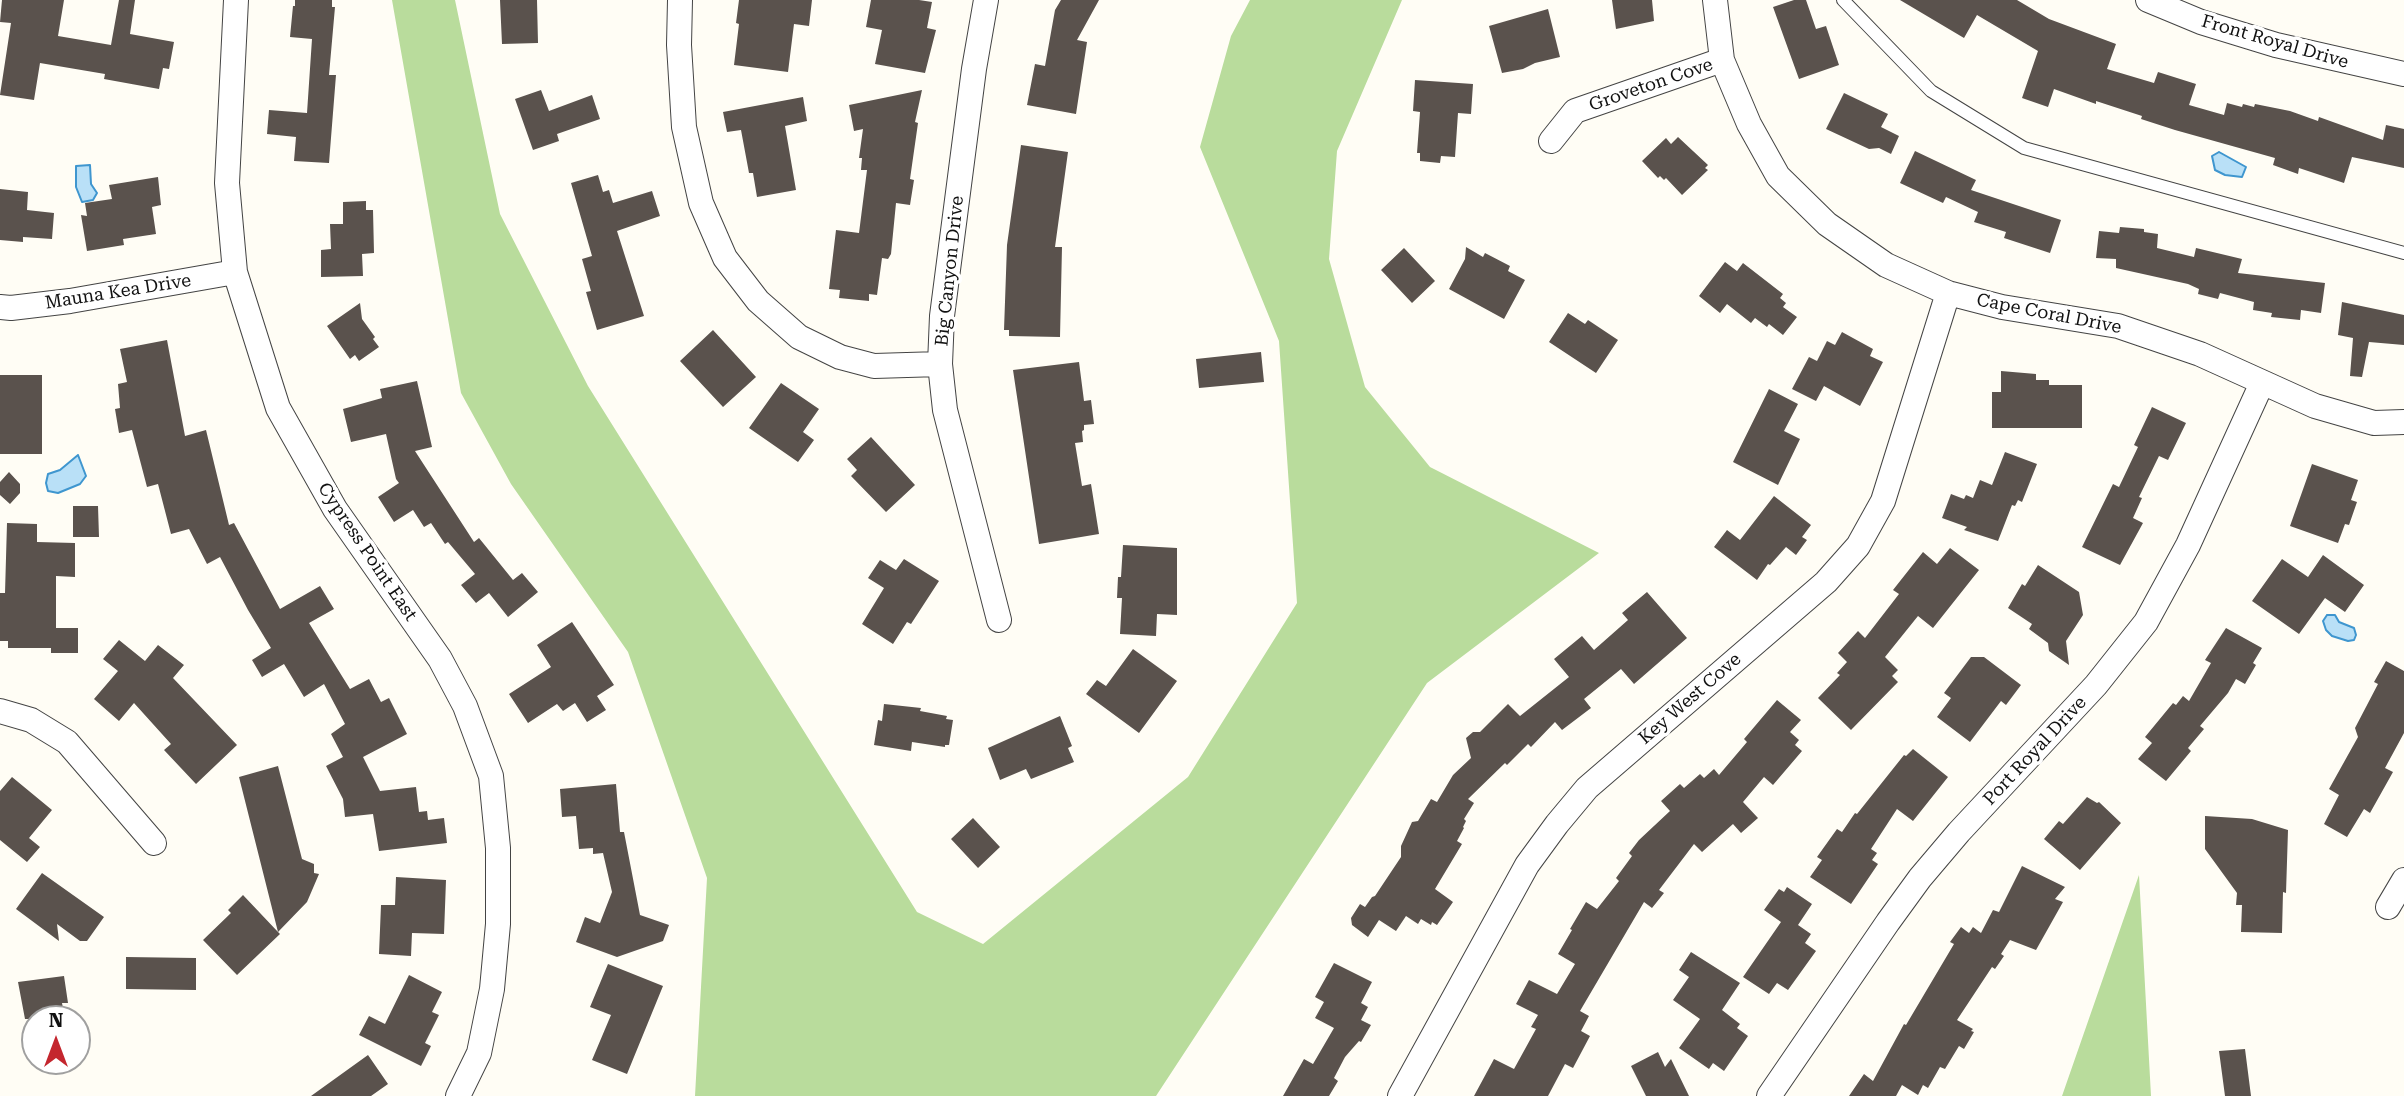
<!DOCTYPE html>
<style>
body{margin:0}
#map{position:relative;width:2404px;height:1096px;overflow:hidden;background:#fffdf5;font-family:"Roboto Serif",serif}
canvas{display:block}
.north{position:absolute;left:21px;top:1005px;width:70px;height:70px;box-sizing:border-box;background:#fff;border:2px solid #a0a0a0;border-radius:50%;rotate:0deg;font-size:19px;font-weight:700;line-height:28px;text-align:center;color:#111}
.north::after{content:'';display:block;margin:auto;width:24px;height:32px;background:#c4262e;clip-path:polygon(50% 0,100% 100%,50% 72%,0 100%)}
</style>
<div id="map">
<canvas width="2404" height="1096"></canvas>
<div class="north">N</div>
</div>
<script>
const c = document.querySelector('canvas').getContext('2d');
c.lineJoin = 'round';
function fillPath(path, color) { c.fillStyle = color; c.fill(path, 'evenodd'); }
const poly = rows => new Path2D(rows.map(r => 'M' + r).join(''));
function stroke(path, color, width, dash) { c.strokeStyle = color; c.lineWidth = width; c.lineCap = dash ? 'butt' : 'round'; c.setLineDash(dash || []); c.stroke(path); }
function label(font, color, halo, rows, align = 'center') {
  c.font = font + ' "Roboto Serif",serif'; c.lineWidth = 7; c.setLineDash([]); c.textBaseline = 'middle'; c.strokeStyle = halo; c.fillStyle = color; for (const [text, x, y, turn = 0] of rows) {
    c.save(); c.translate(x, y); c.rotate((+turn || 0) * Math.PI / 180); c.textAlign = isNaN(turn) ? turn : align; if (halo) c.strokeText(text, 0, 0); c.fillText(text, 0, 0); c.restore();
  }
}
const forest = poly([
 [392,0,455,0,500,214,588,386,917,912,983,944,1188,777,1297,603,1279,341,1200,147,1231,36,1250,0,1402,0,1337,151,1329,259,1365,387,1430,467,1599,553,1427,683,1156,1096,695,1096,707,878,628,652,511,484,461,393],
 [2139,875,2151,1096,2062,1096]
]);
const water = poly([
 [2219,152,2246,167,2242,177,2225,175,2215,170,2212,156,2219,152],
 [90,165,91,184,97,193,93,200,82,202,76,187,76,166,90,165],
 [78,455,86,476,80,484,58,493,48,491,46,483,48,474,60,470,78,455],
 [2327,615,2335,615,2339,622,2354,628,2356,635,2354,640,2348,641,2332,636,2326,630,2323,621,2327,615]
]);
const building = poly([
 [2,0,64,0,58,36,111,45,119,0,135,0,130,34,174,42,169,69,163,68,159,89,104,79,105,74,40,63,34,100,0,95,11,23,0,22],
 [295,0,332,0,332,7,335,7,329,75,336,75,329,163,294,161,296,137,267,134,269,110,307,113,312,39,290,37,293,6,295,6],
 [500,0,537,0,538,43,502,44],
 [739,0,812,0,809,26,794,24,788,72,734,65,739,24,736,23],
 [871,0,919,0,932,2,927,28,936,30,925,73,875,64,882,30,866,27],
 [1061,0,1099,0,1077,40,1087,42,1076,114,1027,105,1035,64,1045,66,1055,10],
 [1612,0,1652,0,1654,21,1616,29],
 [1794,0,1806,0,1816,29,1826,26,1839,65,1799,79,1773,7],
 [1900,0,2017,0,2049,19,2116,44,2107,69,2154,83,2158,72,2196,84,2189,105,2224,115,2227,103,2242,107,2243,104,2254,107,2255,104,2290,111,2318,121,2319,117,2383,140,2386,125,2404,129,2404,168,2352,157,2344,183,2299,168,2298,174,2273,165,2275,158,2175,130,2141,119,2142,116,2096,101,2096,104,2054,89,2048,107,2022,98,2038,51,1977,15,1964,38],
 [1548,9,1560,57,1535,63,1523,69,1502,73,1489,26],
 [1415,80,1473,84,1471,114,1458,113,1455,157,1441,156,1440,163,1420,161,1420,153,1417,153,1420,112,1413,111],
 [541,90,549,111,592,95,600,119,557,134,559,141,533,150,515,99],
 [922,90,915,122,918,123,910,179,914,180,910,205,896,203,891,254,888,259,882,258,877,295,869,294,869,301,839,298,840,290,829,289,836,230,859,233,867,170,861,170,862,158,859,158,863,129,854,131,849,105],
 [1844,93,1888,114,1881,127,1899,136,1891,154,1879,148,1869,149,1826,129],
 [803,97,807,121,785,126,796,190,757,197,753,173,749,173,741,130,727,132,723,112],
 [1678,137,1708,165,1705,168,1708,170,1682,195,1666,178,1664,180,1660,176,1658,178,1642,161,1666,138,1671,144],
 [1021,145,1068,152,1055,247,1062,247,1060,337,1009,336,1009,330,1004,330,1007,245],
 [1915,151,1976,180,1971,190,2061,220,2050,253,2004,238,2006,232,1974,222,1978,212,1946,197,1943,203,1900,183],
 [598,175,603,192,609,190,613,203,652,191,660,216,617,231,644,316,597,330,586,292,591,291,582,259,592,256,571,183],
 [158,177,161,205,152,207,156,234,123,239,124,245,87,251,81,215,87,216,85,203,112,199,109,185],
 [0,189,28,192,27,210,54,213,52,239,23,237,23,242,0,240],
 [366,201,366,210,373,210,374,253,362,254,363,276,321,277,321,250,331,249,330,224,343,224,343,202],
 [2120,227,2144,229,2144,232,2158,234,2157,248,2194,257,2196,248,2242,259,2238,273,2325,283,2321,313,2301,310,2300,320,2271,317,2272,313,2253,310,2254,302,2220,293,2218,299,2198,294,2199,289,2188,284,2116,268,2116,259,2096,258,2099,231,2119,233],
 [1466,247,1483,257,1485,253,1510,266,1508,271,1525,280,1504,319,1449,289,1465,259],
 [1404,248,1435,281,1412,303,1381,270],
 [1725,262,1737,271,1743,263,1783,294,1780,298,1786,303,1783,307,1797,317,1783,335,1769,324,1767,327,1755,318,1751,323,1727,304,1720,313,1699,296],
 [2342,302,2404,315,2404,345,2369,342,2362,377,2350,376,2353,338,2338,335],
 [360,303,362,319,375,337,373,339,379,347,359,361,355,355,350,359,327,326],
 [1568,313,1585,324,1588,320,1618,340,1596,373,1549,342],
 [713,330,756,377,723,407,680,361],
 [1842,332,1873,349,1870,356,1883,362,1860,406,1824,386,1816,401,1792,389,1809,357,1817,361,1827,341,1835,345],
 [167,340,185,436,206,430,229,525,234,523,280,609,320,586,334,609,309,623,350,689,369,679,381,702,389,698,407,734,363,757,380,791,416,787,419,812,427,811,428,820,444,818,447,843,379,851,373,814,345,817,343,799,326,766,343,757,331,734,345,724,324,684,304,697,284,664,262,677,252,660,271,648,248,610,220,557,207,564,189,529,171,534,158,484,147,487,132,430,119,433,115,409,120,408,118,384,127,382,120,349],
 [1261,352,1264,382,1199,388,1196,359],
 [1079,362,1084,401,1091,400,1094,424,1084,425,1084,430,1082,431,1083,442,1075,443,1082,486,1091,484,1099,534,1039,544,1013,370],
 [2001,371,2036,374,2036,380,2049,380,2049,385,2082,385,2082,428,1992,428,1992,392,2001,392],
 [0,375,42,375,42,454,0,454],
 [417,381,432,447,415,451,474,542,479,538,513,580,522,573,538,592,508,617,489,593,476,603,461,585,475,574,448,542,445,544,431,523,424,527,413,510,394,522,378,497,399,483,396,479,386,434,351,442,343,409,382,398,380,389],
 [781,383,819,409,803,432,814,440,798,462,749,428],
 [1769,389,1798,404,1784,431,1800,439,1778,485,1733,462],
 [2152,407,2186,423,2168,460,2159,456,2139,497,2142,498,2133,518,2143,523,2120,565,2082,547,2113,484,2119,487,2138,447,2134,445],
 [871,437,915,485,886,512,851,476,857,470,847,459],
 [2005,452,2037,464,2022,502,2018,500,2015,506,2012,505,1998,541,1964,530,1967,527,1942,518,1951,494,1964,499,1966,495,1973,498,1980,480,1992,485],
 [2312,464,2358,480,2351,500,2357,502,2349,525,2345,524,2338,543,2290,526],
 [9,472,20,484,20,493,10,504,0,495,0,482],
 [1774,496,1811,525,1802,537,1807,540,1796,555,1786,547,1770,565,1768,564,1757,580,1714,547,1727,530,1740,540],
 [73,506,98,506,99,537,73,537],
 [7,523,37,524,37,542,75,543,75,577,56,576,56,628,78,628,78,653,51,653,51,648,8,648,8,641,0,641,0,593,5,593],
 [1123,545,1177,548,1177,615,1157,614,1156,636,1120,634,1122,598,1117,598,1118,577,1121,577],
 [1950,548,1979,570,1933,628,1918,616,1885,657,1898,670,1892,676,1898,682,1851,730,1818,698,1840,675,1837,673,1847,662,1838,653,1858,631,1865,638,1899,594,1893,590,1923,552,1937,564],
 [2323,555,2364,585,2345,612,2325,598,2299,634,2252,601,2282,559,2308,577],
 [904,559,939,581,911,624,907,622,893,644,862,624,884,588,868,578,880,560,896,570],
 [2038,565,2079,592,2083,615,2066,641,2069,665,2049,651,2048,643,2029,629,2032,624,2008,608,2022,584,2025,586],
 [1647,592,1687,638,1634,684,1621,669,1584,699,1591,708,1562,730,1555,722,1531,747,1528,744,1507,765,1505,763,1468,799,1474,803,1464,819,1466,821,1463,827,1464,828,1457,841,1462,844,1435,889,1453,902,1437,925,1432,922,1431,925,1421,919,1418,924,1406,916,1396,931,1379,920,1368,937,1352,925,1351,918,1360,904,1365,907,1372,897,1375,896,1401,857,1401,846,1412,822,1418,821,1431,799,1437,802,1453,775,1471,758,1466,738,1473,732,1480,732,1508,704,1520,716,1569,677,1554,659,1582,636,1594,650,1628,620,1622,613],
 [572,622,614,685,597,696,606,710,587,722,575,703,563,711,557,704,528,723,509,694,551,667,537,645],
 [2226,628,2262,648,2253,663,2256,665,2245,684,2236,679,2228,693,2200,726,2204,729,2188,748,2191,751,2166,781,2138,759,2152,743,2145,737,2173,703,2176,705,2183,696,2189,701,2211,663,2205,660],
 [119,640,145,661,158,645,184,665,173,678,237,745,196,784,164,750,171,744,134,703,119,721,94,699,118,671,103,659],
 [1133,649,1177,681,1139,733,1086,694,1097,680,1106,686],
 [1971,657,1984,657,2021,685,2006,705,2001,701,1970,742,1937,717,1951,698,1944,693],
 [2386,661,2404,671,2404,733,2385,768,2393,772,2370,813,2364,809,2347,837,2324,824,2339,795,2329,789,2358,737,2355,728,2378,684,2374,682],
 [1777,700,1801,720,1790,732,1799,740,1795,745,1802,751,1773,785,1764,777,1743,802,1758,818,1741,833,1733,824,1702,852,1694,844,1659,890,1664,893,1652,908,1644,902,1580,1011,1589,1016,1581,1031,1590,1036,1573,1068,1565,1064,1548,1096,1474,1096,1494,1059,1514,1069,1536,1029,1531,1027,1538,1015,1516,1004,1529,980,1557,994,1575,964,1558,954,1572,930,1570,929,1586,902,1597,909,1619,881,1616,878,1632,856,1629,853,1639,840,1670,811,1661,801,1680,784,1684,788,1700,774,1704,778,1714,769,1719,775,1747,742,1744,739],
 [884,704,921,708,920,711,947,716,946,719,953,720,949,745,945,745,945,747,912,742,911,751,874,745,878,720,882,721],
 [1060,716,1072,746,1068,748,1074,762,1031,779,1026,769,1000,780,988,748],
 [1913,749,1948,777,1913,821,1897,809,1871,849,1877,853,1872,860,1878,864,1851,904,1810,877,1822,860,1817,857,1837,829,1842,832,1855,813,1857,814,1904,755,1906,756],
 [278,766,302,859,314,864,314,873,319,874,307,902,278,932,280,934,237,975,203,940,231,913,228,910,243,895,278,932,239,777],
 [12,777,52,810,29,838,40,847,27,862,0,840,0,791],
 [616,784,620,832,624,832,640,915,669,925,663,941,617,957,576,942,585,917,600,923,612,892,603,853,593,854,593,848,579,849,576,816,562,817,560,789],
 [2087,797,2097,803,2099,802,2121,823,2080,870,2044,839,2059,821,2063,824],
 [2205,816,2252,819,2288,830,2286,893,2283,892,2282,933,2241,932,2242,905,2236,905,2237,893,2205,849],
 [973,818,1000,847,978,868,951,839],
 [2022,866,2065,887,2055,899,2063,902,2036,950,2010,940,2001,954,2004,956,1995,969,1992,967,1957,1020,1973,1029,1971,1031,1974,1032,1964,1049,1959,1046,1945,1069,1940,1067,1928,1088,1923,1085,1918,1095,1902,1085,1896,1096,1849,1096,1864,1074,1873,1081,1904,1024,1906,1025,1954,944,1950,942,1961,927,1969,933,1973,927,1981,933,1993,910,1999,912],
 [42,873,104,917,87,941,80,941,57,924,59,941,16,909],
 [396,877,446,880,444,934,412,933,411,956,379,954,381,905,395,905],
 [1787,887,1812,904,1798,925,1811,934,1805,943,1816,951,1788,990,1777,983,1769,994,1743,977,1781,922,1764,910,1779,889,1784,892],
 [1691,952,1740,983,1722,1010,1740,1024,1737,1028,1748,1036,1724,1071,1713,1063,1709,1069,1679,1048,1700,1019,1673,1000,1689,977,1679,970],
 [126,957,196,958,196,990,126,989],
 [1334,963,1372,982,1361,1003,1368,1007,1361,1020,1371,1025,1361,1042,1359,1041,1345,1057,1334,1078,1338,1081,1329,1096,1283,1096,1304,1059,1313,1064,1334,1028,1315,1018,1324,1002,1315,997],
 [608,964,663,986,627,1074,592,1060,611,1015,590,1007],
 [409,975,442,992,432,1012,439,1015,425,1043,431,1046,421,1066,359,1035,369,1016,385,1024],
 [64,976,68,1003,62,1003,65,1019,25,1019,18,982],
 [2245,1049,2251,1096,2225,1096,2219,1051],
 [1658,1052,1665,1067,1671,1059,1689,1096,1646,1096,1631,1066],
 [368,1055,388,1084,371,1096,311,1096]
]);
const service = poly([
 [1843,0,1931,91,2024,148,2404,253]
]);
const minor = poly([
 [236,0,227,183,235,272,278,408,335,509,440,659,465,706,491,776,498,848,498,924,492,989,479,1053,458,1096],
 [680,0,679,45,684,127,701,203,725,258,758,301,799,337,840,357,874,366,940,364],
 [986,0,974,69,942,316,940,364,945,410,999,620],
 [1715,0,1722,60,1749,124,1778,176,1827,224,1886,265,1948,293,2002,307,2118,326,2200,354,2315,406,2374,423,2404,422],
 [2148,0,2201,22,2276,45,2404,74],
 [1551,141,1575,111,1722,60],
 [0,307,11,308,70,301,235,272],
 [0,711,31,720,67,742,154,843],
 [2388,907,2404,880],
 [1400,1096,1527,865,1557,824,1587,788,1826,582,1858,546,1883,501,1948,293],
 [1769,1096,1888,922,1920,878,1959,832,2096,685,2146,622,2188,545,2262,383]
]);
const streetNames = [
 ["Front Royal Drive",2275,42,16],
 ["Groveton Cove",1651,85,-19],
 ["Big Canyon Drive",950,271,-84],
 ["Mauna Kea Drive",118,292,-9],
 ["Cape Coral Drive",2049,314,11],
 ["Cypress Point East",367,552,56],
 ["Key West Cove",1690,699,-41],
 ["Port Royal Drive",2035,751,-47]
];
fillPath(forest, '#b9dc9c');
fillPath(water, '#b9e0f7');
stroke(water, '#3f96cf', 2);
fillPath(building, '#5a524d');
stroke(service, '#444', 14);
stroke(minor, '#444', 26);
stroke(service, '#fff', 12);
stroke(minor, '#fff', 24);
label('18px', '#111', '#fff', streetNames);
</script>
